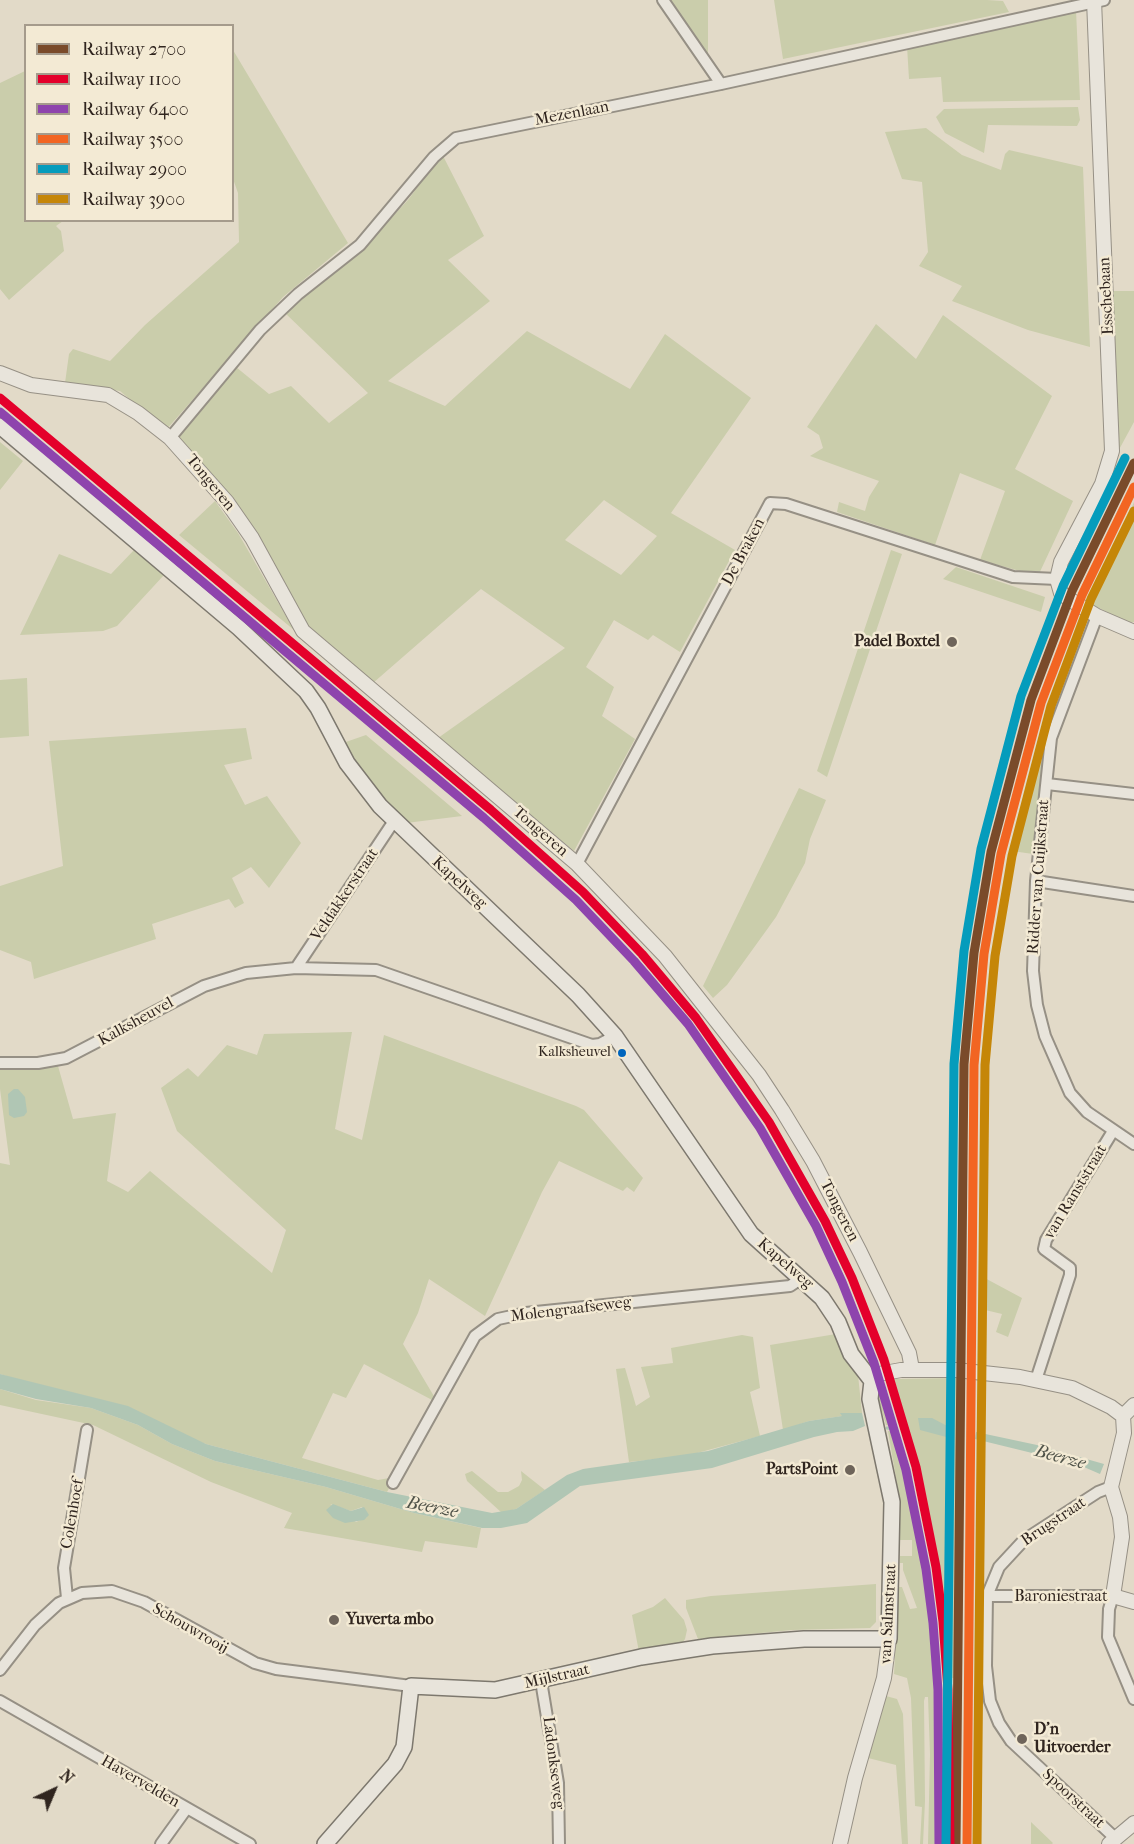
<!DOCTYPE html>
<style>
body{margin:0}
#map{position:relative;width:1134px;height:1844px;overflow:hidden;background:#e2dac8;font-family:"IM FELL French Canon",serif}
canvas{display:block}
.legend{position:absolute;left:24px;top:24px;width:210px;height:198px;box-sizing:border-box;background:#f3ead4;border:2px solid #a59b8c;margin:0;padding:8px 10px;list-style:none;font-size:18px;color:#30251f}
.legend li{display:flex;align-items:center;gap:12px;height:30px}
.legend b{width:30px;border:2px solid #a59b8c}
.north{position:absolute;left:24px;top:1760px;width:60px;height:60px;-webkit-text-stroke:4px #f3ead4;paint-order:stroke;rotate:44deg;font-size:16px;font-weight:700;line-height:24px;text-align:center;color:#30251f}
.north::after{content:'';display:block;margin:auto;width:21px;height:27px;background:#30251f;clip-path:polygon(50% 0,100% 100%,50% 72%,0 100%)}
</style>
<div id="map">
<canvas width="1134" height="1844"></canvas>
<ul class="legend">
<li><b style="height:8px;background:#7a4b2a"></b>Railway 2700</li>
<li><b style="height:8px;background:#e4002b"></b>Railway 1100</li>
<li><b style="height:8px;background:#8e44ad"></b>Railway 6400</li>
<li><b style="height:8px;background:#f26522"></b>Railway 3500</li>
<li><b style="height:8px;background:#059cbc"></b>Railway 2900</li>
<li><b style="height:8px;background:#c58608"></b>Railway 3900</li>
</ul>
<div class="north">N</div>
</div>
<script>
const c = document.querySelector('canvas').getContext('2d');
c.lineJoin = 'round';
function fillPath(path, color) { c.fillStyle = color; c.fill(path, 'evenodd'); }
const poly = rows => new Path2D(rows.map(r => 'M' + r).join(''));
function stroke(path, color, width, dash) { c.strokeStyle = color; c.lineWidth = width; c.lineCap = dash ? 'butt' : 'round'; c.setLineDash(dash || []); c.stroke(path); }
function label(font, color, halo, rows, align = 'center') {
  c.font = font + ' "IM FELL French Canon",serif'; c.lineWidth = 5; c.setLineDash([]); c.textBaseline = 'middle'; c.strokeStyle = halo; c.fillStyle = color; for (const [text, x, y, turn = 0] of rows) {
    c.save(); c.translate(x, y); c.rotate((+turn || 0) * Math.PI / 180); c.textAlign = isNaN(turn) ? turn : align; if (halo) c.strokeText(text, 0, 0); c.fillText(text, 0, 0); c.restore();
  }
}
const green = poly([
 [671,0,708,0,708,54,696,37],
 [774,0,987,0,1003,1,1009,12,783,59],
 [1076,10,1080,100,943,102,941,77,909,79,907,46],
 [233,50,348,243,283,297,166,430,120,391,65,383,69,354,73,349,110,361,145,325,239,242,238,193,232,176],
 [25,71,26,220,63,221,56,226,61,231,64,251,9,300,0,289,0,83],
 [1078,107,1080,120,1077,126,988,125,984,153,945,133,936,117,944,109],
 [926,128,962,155,1001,170,1005,154,1009,150,1083,167,1090,347,1028,330,952,301,962,286,919,266,928,252,922,182,902,179,885,132],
 [442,154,484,236,448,260,490,301,388,381,445,406,527,331,630,389,665,334,751,398,671,513,735,550,680,652,653,635,648,640,614,620,586,667,614,687,602,716,635,739,574,851,438,738,565,648,481,589,373,683,301,623,177,439,236,367,269,394,291,386,329,423,368,393,284,312,378,232,408,200],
 [604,500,657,536,621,575,565,540],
 [1110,291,1134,291,1134,422,1115,457],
 [943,315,1052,396,1015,469,1073,501,1038,576,980,560,1005,491,960,473,935,545,837,512,839,502,865,511,869,497,879,481,810,456,823,448,819,435,807,427,876,324,916,359],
 [0,442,23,461,0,490],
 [215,501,238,533,294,630,179,535],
 [1134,502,1134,622,1127,622,1089,603],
 [134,550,164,575,117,626,103,631,20,635,59,554,111,574],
 [891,550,902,554,827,777,817,771],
 [956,567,1045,597,1041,612,943,579],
 [1082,617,1084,630,1045,752,1033,854,1012,851,1044,726],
 [27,678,29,736,0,738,0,680],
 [246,728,252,759,224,765,245,805,267,796,301,843,269,888,251,867,232,878,244,903,235,908,229,899,152,924,156,939,34,979,31,962,0,950,0,886,63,866,49,741],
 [366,735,462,816,406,823,379,798,340,744],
 [799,788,826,800,810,839,805,863,776,917,727,985,713,998,703,986],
 [352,1032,335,1129,362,1140,384,1035,576,1106,584,1110,643,1178,634,1192,627,1187,623,1191,559,1161,542,1192,485,1316,429,1279,418,1313,403,1344,435,1398,434,1401,364,1364,346,1398,333,1393,302,1458,378,1480,395,1477,387,1492,206,1444,0,1374,0,1163,10,1165,0,1089,0,1066,58,1066,73,1119,116,1113,107,1181,128,1192,150,1171,272,1273,286,1230,177,1131,161,1088,188,1068,198,1077,227,1045,257,1055,264,1034],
 [981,1276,1022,1298,1008,1337,996,1332,1002,1314,981,1309],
 [836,1334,858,1375,862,1413,841,1413,843,1416,809,1421,783,1430,770,1345],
 [742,1335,753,1337,760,1388,750,1392,760,1436,686,1456,629,1462,616,1369,625,1368,636,1406,650,1397,641,1367,673,1363,671,1348],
 [958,1378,954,1678,951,1678,947,1621,928,1507,894,1379],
 [882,1383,890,1409,892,1426,886,1425,878,1398],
 [0,1389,36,1400,91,1408,138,1425,172,1444,215,1461,326,1487,414,1513,481,1528,477,1548,425,1541,422,1552,284,1528,292,1513,211,1482,93,1425,0,1405],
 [330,1504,351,1511,362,1507,367,1517,356,1522],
 [888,1431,894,1432,911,1501,934,1630,939,1746,937,1844,928,1844,930,1754,928,1697,925,1697,924,1701,925,1801,923,1844,920,1844,922,1807,915,1806,911,1698,907,1678,894,1674,899,1587,902,1587,910,1609,917,1608,903,1570,903,1563,900,1563,900,1556,912,1556,912,1540,900,1540,900,1501],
 [472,1471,498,1492,508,1492,519,1486,522,1480,521,1471,545,1490,516,1509,502,1513,467,1481,465,1474],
 [876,1584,876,1622,870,1628,792,1630,698,1639,686,1608,686,1600,711,1596],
 [665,1598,684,1620,687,1630,685,1639,682,1644,639,1652,632,1615,653,1607],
 [886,1696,897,1699,903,1714,908,1844,902,1844,896,1765,868,1758],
 [1031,1822,1053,1843,1052,1844,1031,1844]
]);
const water = poly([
 [18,1089,25,1097,27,1112,24,1116,14,1118,9,1115,8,1094,14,1089],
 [0,1374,128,1406,206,1444,387,1492,492,1513,516,1509,567,1475,583,1469,708,1451,809,1421,842,1416,840,1413,862,1413,865,1426,853,1431,837,1432,814,1437,712,1468,580,1486,527,1523,501,1528,482,1528,414,1513,326,1487,215,1461,172,1444,138,1425,91,1408,36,1399,0,1389],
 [918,1418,932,1418,951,1428,950,1438,920,1430],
 [976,1432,1037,1445,1104,1464,1100,1474,1077,1464,975,1439],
 [333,1504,351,1511,364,1507,369,1515,364,1520,345,1523,333,1518,326,1510]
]);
const stream = poly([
 [887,1428,893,1429]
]);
const minor = poly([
 [663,0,721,84],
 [170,438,260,330,298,294,360,245,434,157,456,138,721,84,1104,0],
 [1097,616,1051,738,1036,881,1033,971,1037,1005,1045,1036,1070,1093,1087,1112,1134,1144],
 [1047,784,1134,794],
 [577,864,770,503,786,504,1013,577,1057,579],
 [1036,881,1134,896],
 [296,968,394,821],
 [0,1063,38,1063,66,1058,204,986,246,973,296,968,376,970,592,1045,600,1044,615,1036],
 [1036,1380,1070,1275,1070,1268,1044,1249,1046,1240,1113,1131],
 [393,1483,475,1336,498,1319,526,1313,790,1286,802,1278],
 [1111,1487,1098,1492,1024,1540,999,1567,987,1596,986,1666,990,1701,999,1723,1011,1741,1114,1837],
 [987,1596,1113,1596,1109,1609,1108,1637,1134,1699],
 [67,1598,64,1568,87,1430],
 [0,1670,35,1625,59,1603,82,1593,112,1591,144,1602,255,1663,276,1669,411,1686],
 [541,1681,558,1783,559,1844],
 [0,1701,250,1844],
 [161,1844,187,1808]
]);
const tertiary = poly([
 [1094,0,1112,451,1102,484,1061,562,1057,579,1061,593,1069,599,1097,616,1134,632],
 [0,373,31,385,108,395,138,413,170,438,227,502,252,538,303,631,577,864,665,956,759,1075,782,1110,813,1161,860,1252,909,1353,912,1369],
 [872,1381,879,1374,901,1370,956,1370,1020,1377,1072,1388,1111,1407,1123,1416],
 [1123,1416,1124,1433,1111,1487,1120,1517,1122,1537,1113,1596,1134,1602],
 [1123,1416,1134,1405],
 [840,1844,855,1778,884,1678,889,1639],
 [1109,1844,1134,1823]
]);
const secondary = poly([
 [0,426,239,628,306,691,318,708,347,763,380,806,578,995,615,1036,751,1234,822,1298,838,1322,851,1354,872,1381,870,1399,892,1502,889,1639,804,1639,712,1646,641,1657,495,1690,411,1686,404,1747,395,1764,325,1844]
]);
const rail1 = poly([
 [956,1844,964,1064,974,953,991,852,1031,700,1072,591,1134,463]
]);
const rail2 = poly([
 [0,398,491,810,583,892,642,954,696,1018,769,1122,825,1221,852,1278,884,1360,916,1467,936,1567,943,1622,948,1690,950,1844]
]);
const rail3 = poly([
 [0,412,484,818,576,900,634,961,688,1024,760,1128,816,1226,842,1282,874,1363,906,1470,926,1569,933,1623,938,1690,939,1844]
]);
const rail4 = poly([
 [967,1844,974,1065,984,954,1001,854,1041,703,1082,595,1134,487]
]);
const rail5 = poly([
 [946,1844,954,1064,964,951,981,849,1021,696,1063,586,1125,458]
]);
const rail6 = poly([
 [977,1844,985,1065,995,956,1012,856,1051,706,1091,599,1134,511]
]);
const markers = [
 [952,642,6,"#6e645a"],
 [622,1053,5,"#0065bd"],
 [850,1470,6,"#6e645a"],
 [334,1620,6,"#6e645a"],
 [1022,1739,6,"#6e645a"]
];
const busNames = [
 ["Kalksheuvel",611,1053]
];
const streetNames = [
 ["Mezenlaan",572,114,-11],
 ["Esschebaan",1107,296,-93],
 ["Tongeren",210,483,51],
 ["De Braken",744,552,-62],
 ["Tongeren",540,832,41],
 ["Ridder van Cuijkstraat",1039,877,-86],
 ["Kapelweg",459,883,43],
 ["Veldakkerstraat",345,895,-56],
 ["Kalksheuvel",136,1022,-29],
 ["van Ranststraat",1076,1192,-59],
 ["Tongeren",839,1211,63],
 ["Kapelweg",785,1264,41],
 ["Molengraafseweg",571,1310,-7],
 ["Colenhoef",73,1514,-80],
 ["Brugstraat",1054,1522,-34],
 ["Baroniestraat",1061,1597],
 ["van Salmstraat",889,1614,-87],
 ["Schouwrooij",190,1629,30],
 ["Mijlstraat",557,1677,-13],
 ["Ladonkseweg",553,1763,83],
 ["Havervelden",140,1782,30],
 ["Spoorstraat",1073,1799,43]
];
const poiNames = [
 ["Padel Boxtel",940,642],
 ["PartsPoint",838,1470],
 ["Yuverta mbo",346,1620,"left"],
 ["D'n",1034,1730,"left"],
 ["Uitvoerder",1034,1748,"left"]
];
const waterNames = [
 ["Beerze",1060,1458,15],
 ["Beerze",432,1508,11]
];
fillPath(green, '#cacdab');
fillPath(water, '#b0c6b4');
stroke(stream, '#b0c6b4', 3);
stroke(minor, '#969085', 14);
stroke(tertiary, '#969085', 16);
stroke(secondary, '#7d786e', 18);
stroke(minor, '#e8e4db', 10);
stroke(tertiary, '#e8e4db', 14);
stroke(secondary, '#e8e4db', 15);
stroke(rail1, '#7a4b2a', 9);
stroke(rail2, '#e4002b', 9);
stroke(rail3, '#8e44ad', 9);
stroke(rail4, '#f26522', 9);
stroke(rail5, '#059cbc', 9);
stroke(rail6, '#c58608', 9);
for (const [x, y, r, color] of markers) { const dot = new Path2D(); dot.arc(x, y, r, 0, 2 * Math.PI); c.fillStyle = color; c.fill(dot); stroke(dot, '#f3ead4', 2); }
label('14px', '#30251f', '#f3ead4', busNames, 'right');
label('16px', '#30251f', '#f3ead4', streetNames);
label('bold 16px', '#30251f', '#f3ead4', poiNames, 'right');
label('italic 18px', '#505349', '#f3ead4', waterNames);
</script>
